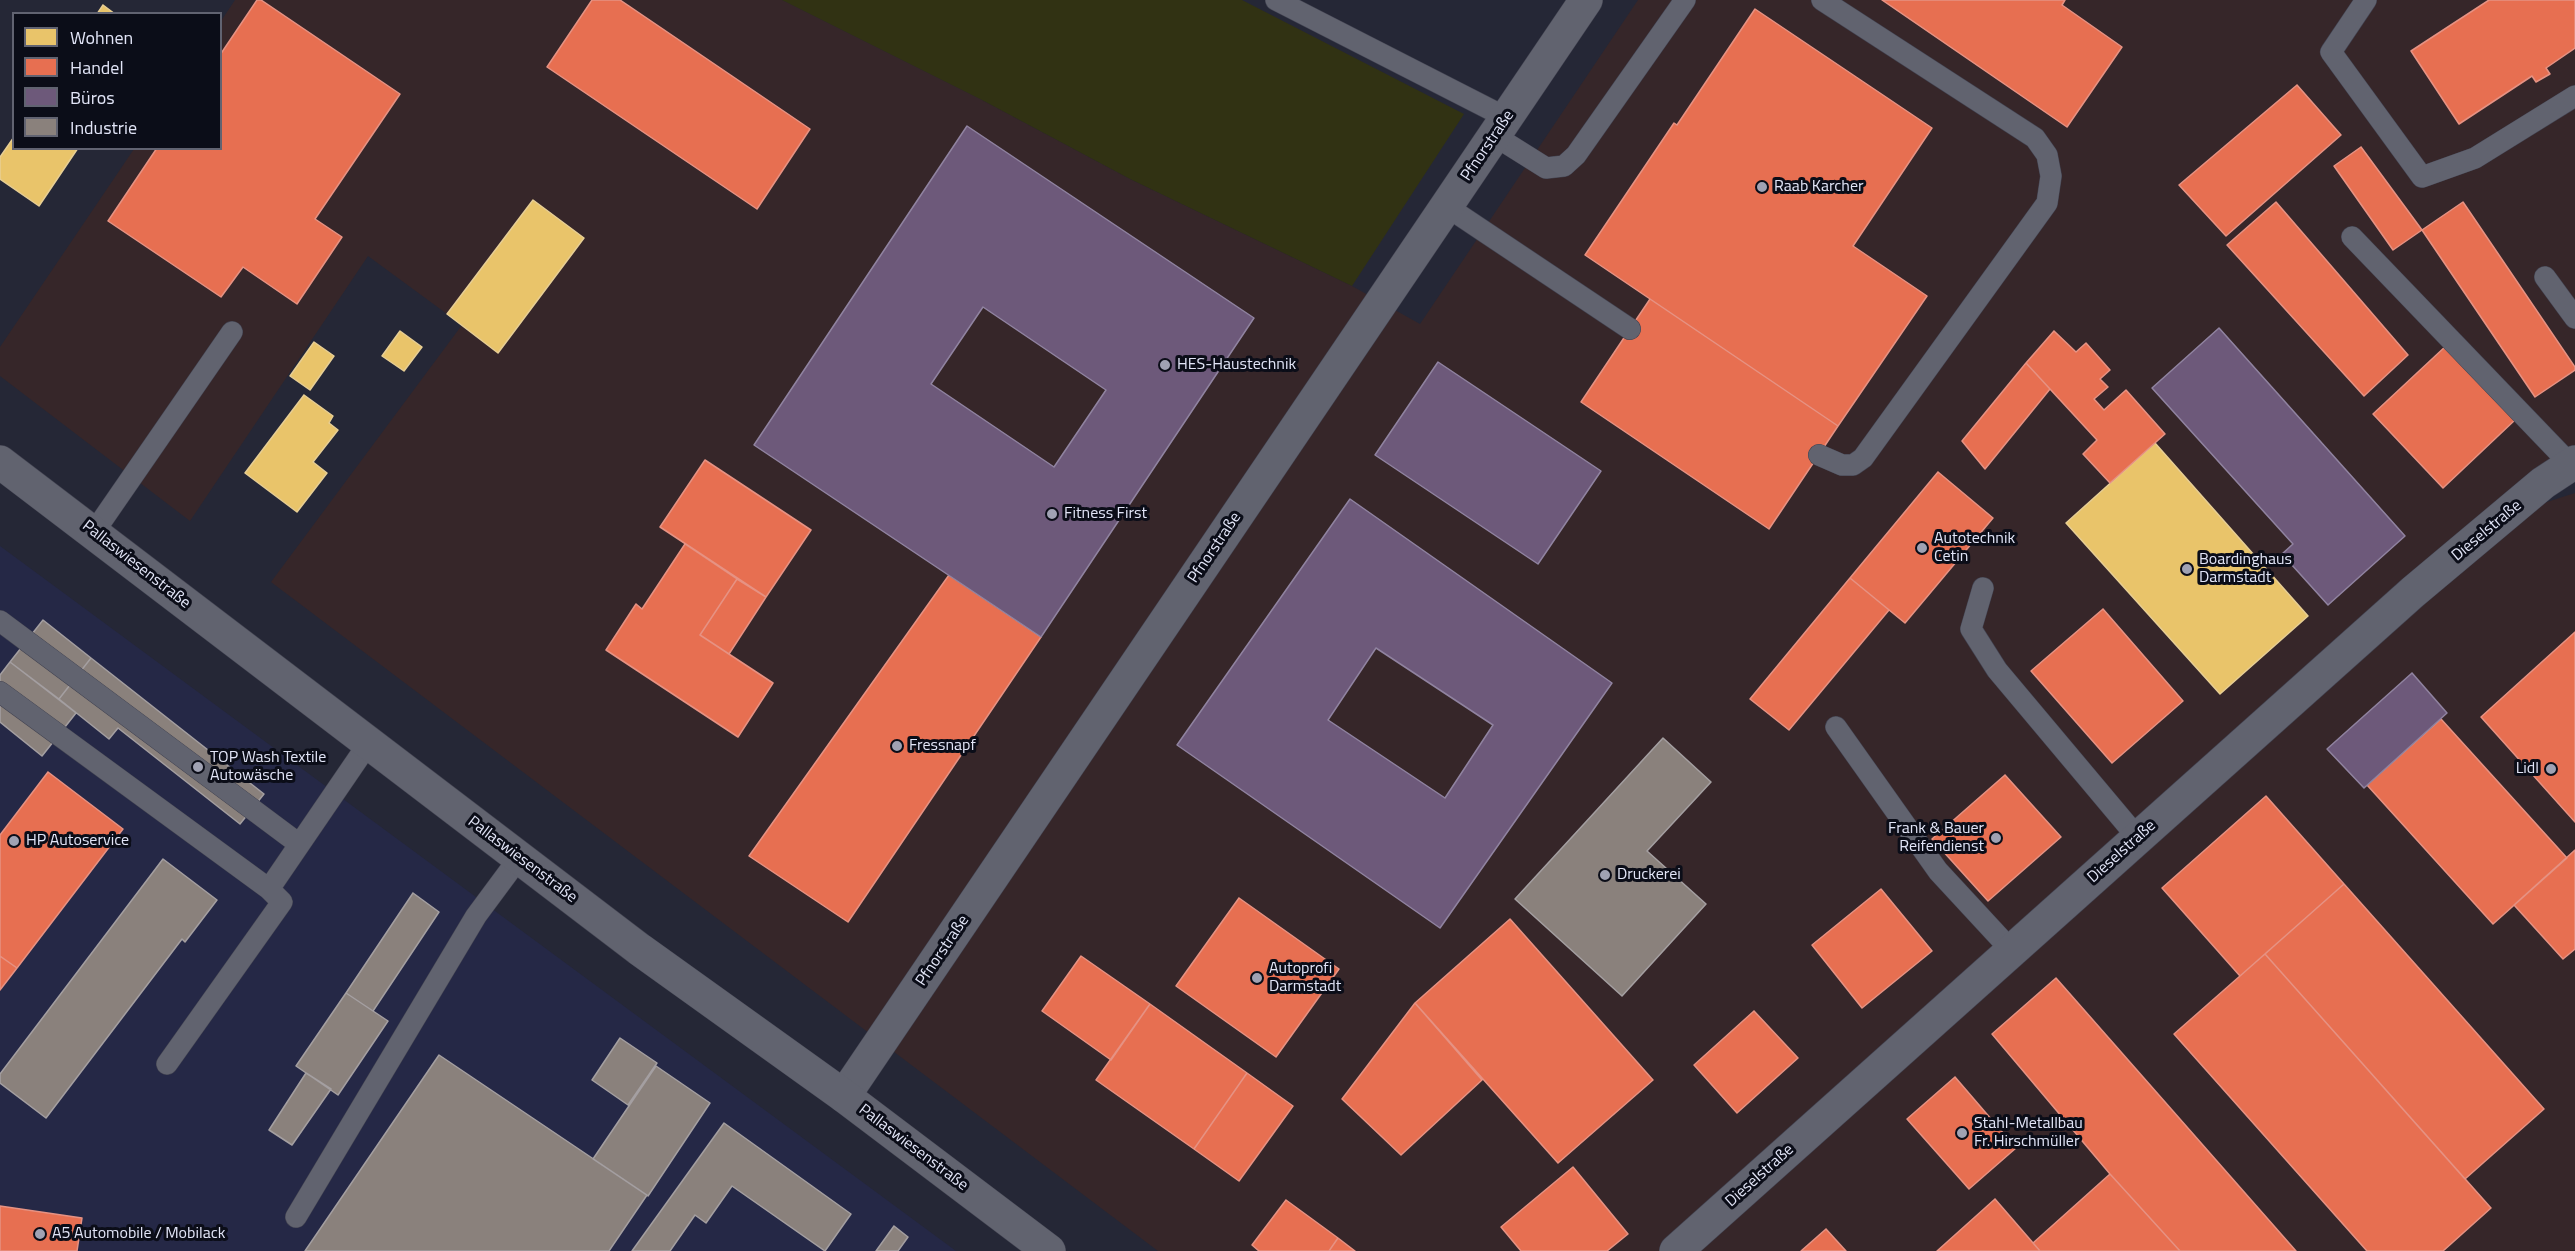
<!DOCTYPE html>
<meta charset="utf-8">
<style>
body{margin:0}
#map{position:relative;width:2575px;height:1251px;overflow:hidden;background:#252736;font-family:"Titillium Web",sans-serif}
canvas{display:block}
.legend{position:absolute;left:12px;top:12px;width:210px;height:138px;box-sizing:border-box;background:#0b0d18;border:2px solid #616371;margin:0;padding:8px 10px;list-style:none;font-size:18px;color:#e2e5f7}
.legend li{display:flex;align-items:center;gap:12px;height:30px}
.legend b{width:30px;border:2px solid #616371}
</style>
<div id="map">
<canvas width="2575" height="1251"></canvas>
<ul class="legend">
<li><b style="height:16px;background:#e9c46a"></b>Wohnen</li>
<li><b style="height:16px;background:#e76f51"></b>Handel</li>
<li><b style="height:16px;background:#6d597a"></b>Büros</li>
<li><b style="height:16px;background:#8a817c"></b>Industrie</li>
</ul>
</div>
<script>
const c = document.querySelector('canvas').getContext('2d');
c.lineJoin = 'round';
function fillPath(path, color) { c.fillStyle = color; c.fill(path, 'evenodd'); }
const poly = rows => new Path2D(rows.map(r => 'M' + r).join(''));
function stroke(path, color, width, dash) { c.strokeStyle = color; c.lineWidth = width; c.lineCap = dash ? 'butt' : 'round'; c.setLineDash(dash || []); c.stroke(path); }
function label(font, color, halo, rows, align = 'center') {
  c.font = font + ' "Titillium Web",sans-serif'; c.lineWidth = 6; c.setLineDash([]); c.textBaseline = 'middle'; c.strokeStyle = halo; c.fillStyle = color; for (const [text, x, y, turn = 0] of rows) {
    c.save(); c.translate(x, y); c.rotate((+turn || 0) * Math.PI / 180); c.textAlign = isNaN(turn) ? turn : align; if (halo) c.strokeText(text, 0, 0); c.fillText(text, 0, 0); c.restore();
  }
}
const commercial = poly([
 [235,0,782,0,982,100,1130,179,1352,286,1420,324,1638,0,2575,0,2575,461,2544,503,2575,493,2575,1251,1158,1251,271,582,462,325,368,256,190,521,0,376,0,347,134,149,220,148,221,21]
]);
const built = poly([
 [0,546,956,1251,0,1251]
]);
const green = poly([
 [782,0,1242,0,1464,114,1352,286,1130,179,982,100]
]);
const homes = poly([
 [103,5,115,14,97,14,103,5],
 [14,137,14,148,78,148,39,206,0,179,0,157,14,137],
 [533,200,584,238,498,353,447,314,533,200],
 [400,331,422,347,404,371,382,356,400,331],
 [314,342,334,356,310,390,290,376,314,342],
 [304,395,333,416,329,423,338,430,313,462,327,473,297,512,245,473,304,395],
 [2155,443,2308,616,2220,694,2066,523,2155,443]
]);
const shops = poly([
 [257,0,261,0,400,94,315,219,342,237,297,304,243,267,221,297,108,221,157,148,220,148,220,55,257,0],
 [592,0,620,0,810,129,757,209,547,67,592,0],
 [1882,0,2065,0,2062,5,2122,47,2067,127,1882,0],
 [2489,0,2575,0,2575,48,2546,68,2550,74,2536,82,2532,76,2459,124,2411,51,2489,0],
 [1755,9,1932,128,1853,246,1927,296,1838,426,1585,255,1674,123,1677,125,1755,9],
 [2297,85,2341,135,2226,236,2179,185,2297,85],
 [2361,147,2422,230,2393,250,2334,166,2361,147],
 [2276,202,2408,355,2364,396,2227,245,2276,202],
 [2463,202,2575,367,2575,370,2535,397,2422,230,2463,202],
 [1650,299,1838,426,1769,529,1581,402,1650,299],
 [2054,331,2076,352,2086,343,2110,370,2100,379,2108,387,2094,399,2104,410,2126,390,2165,434,2110,483,2083,454,2097,440,2026,363,2054,331],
 [2447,345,2516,419,2443,488,2373,414,2447,345],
 [2026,363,2050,389,1985,469,1962,441,2026,363],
 [705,460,811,530,766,597,660,527,705,460],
 [1938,472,1993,518,1905,623,1850,578,1938,472],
 [685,544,737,579,700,635,773,683,738,737,606,650,636,604,642,609,685,544],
 [949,575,1041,637,848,922,749,856,949,575],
 [1850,578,1889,610,1789,730,1750,699,1850,578],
 [737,579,766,597,729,654,700,635,737,579],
 [2103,609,2183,701,2112,763,2031,671,2103,609],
 [2575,632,2575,822,2481,717,2575,632],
 [2441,719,2567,858,2493,924,2367,785,2441,719],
 [48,772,123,829,17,968,0,956,0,835,48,772],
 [2005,775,2061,837,1988,901,1932,839,2005,775],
 [2266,796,2344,884,2240,976,2162,888,2266,796],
 [2575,850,2575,949,2563,959,2514,905,2575,850],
 [2344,884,2544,1109,2465,1179,2265,954,2344,884],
 [1881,889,1932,951,1862,1008,1812,945,1881,889],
 [1239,898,1339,969,1276,1057,1176,986,1239,898],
 [1510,919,1653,1080,1558,1163,1415,1003,1510,919],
 [2265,954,2491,1208,2443,1251,2367,1251,2174,1034,2265,954],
 [0,956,17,968,0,990,0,956],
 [1081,956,1150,1004,1111,1060,1042,1011,1081,956],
 [2056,978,2296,1251,2180,1251,2110,1174,1992,1034,2056,978],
 [1415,1003,1482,1080,1401,1155,1342,1099,1415,1003],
 [1150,1004,1247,1073,1194,1149,1096,1080,1150,1004],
 [1754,1011,1798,1058,1737,1113,1694,1065,1754,1011],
 [1247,1073,1293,1106,1239,1181,1194,1149,1247,1073],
 [1955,1077,2016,1148,1969,1189,1907,1119,1955,1077],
 [1573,1167,1628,1234,1607,1251,1521,1251,1501,1227,1573,1167],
 [2110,1174,2180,1251,2040,1251,2033,1243,2110,1174],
 [1995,1199,2040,1251,1937,1251,1995,1199],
 [1286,1200,1338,1238,1329,1251,1259,1251,1252,1245,1286,1200],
 [0,1206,82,1218,77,1251,0,1251,0,1206],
 [1826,1229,1846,1251,1801,1251,1826,1229],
 [1338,1238,1355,1251,1329,1251,1338,1238]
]);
const offices = poly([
 [967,126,1254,318,1041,637,754,445,967,126],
 [983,307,1106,390,1054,467,931,384,983,307],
 [2219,328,2405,536,2328,605,2282,554,2293,544,2152,388,2219,328],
 [1438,362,1601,471,1538,564,1375,455,1438,362],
 [1350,499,1612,683,1440,928,1177,745,1350,499],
 [1376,648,1493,725,1445,798,1328,720,1376,648],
 [2412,673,2447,713,2364,788,2327,749,2412,673]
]);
const industry = poly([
 [43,620,91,658,59,699,10,662,43,620],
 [91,658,264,794,240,824,118,728,109,739,59,699,91,658],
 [10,662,76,713,42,756,0,722,0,675,10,662],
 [1663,738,1711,782,1647,851,1706,904,1622,996,1515,899,1663,738],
 [163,859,217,900,185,942,182,939,46,1118,0,1083,0,1074,163,859],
 [413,893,439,912,373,1011,346,993,413,893],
 [346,993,388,1021,338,1095,296,1066,346,993],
 [620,1038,657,1063,628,1105,592,1080,620,1038],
 [439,1055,647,1195,609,1251,305,1251,439,1055],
 [656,1066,710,1103,648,1196,593,1159,656,1066],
 [306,1073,331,1089,292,1145,269,1130,306,1073],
 [724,1123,851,1214,825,1251,732,1186,706,1223,695,1215,670,1251,632,1251,724,1123],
 [894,1226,908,1237,898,1251,876,1251,894,1226]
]);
const service = poly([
 [1276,0,1507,118],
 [2366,0,2331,52,2422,177,2475,158,2575,96],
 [1495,136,1546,168,1564,166,1576,155,1685,0],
 [1446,206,1630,329],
 [2352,237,2571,465],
 [2545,277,2575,318],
 [1819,455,1842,465,1853,465,1863,458,2047,203,2051,176,2047,155,2035,138,1822,0],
 [94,532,232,332],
 [1983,588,1971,629,1997,670,2138,838],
 [0,621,299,844],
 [0,692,269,889,282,902,167,1064],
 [1836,727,1938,871,2012,951],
 [269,889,368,744],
 [296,1217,476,916,519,858]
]);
const minor = poly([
 [1676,1251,2413,592,2543,483,2575,462]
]);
const tertiary = poly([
 [844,1096,1586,0]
]);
const secondary = poly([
 [0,462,639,949,844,1096,1049,1251]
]);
const markers = [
 [1762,187,6,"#a0a2b3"],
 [1165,365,6,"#a0a2b3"],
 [1052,514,6,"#a0a2b3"],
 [1922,548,6,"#a0a2b3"],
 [2187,569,6,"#a0a2b3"],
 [897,746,6,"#a0a2b3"],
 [198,767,6,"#a0a2b3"],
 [2551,769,6,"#a0a2b3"],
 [1996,838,6,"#a0a2b3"],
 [14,841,6,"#a0a2b3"],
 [1605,875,6,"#a0a2b3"],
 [1257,978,6,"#a0a2b3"],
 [1962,1133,6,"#a0a2b3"],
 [40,1234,6,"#a0a2b3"]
];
const streetNames = [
 ["Pfnorstraße",1488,146,-56],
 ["Dieselstraße",2487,531,-40],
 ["Pfnorstraße",1215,548,-56],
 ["Pallaswiesenstraße",136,565,38],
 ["Dieselstraße",2122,852,-42],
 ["Pallaswiesenstraße",522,860,37],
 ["Pfnorstraße",943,951,-56],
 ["Pallaswiesenstraße",913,1148,37],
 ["Dieselstraße",1760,1176,-42]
];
const poiNames = [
 ["Raab Karcher",1774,187],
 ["HES-Haustechnik",1177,365],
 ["Fitness First",1064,514],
 ["Autotechnik",1934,539],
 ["Cetin",1934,557],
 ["Boardinghaus",2199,560],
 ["Darmstadt",2199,578],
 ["Fressnapf",909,746],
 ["TOP Wash Textile",210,758],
 ["Autowäsche",210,776],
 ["Lidl",2539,769,"right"],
 ["Frank & Bauer",1984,829,"right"],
 ["Reifendienst",1984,847,"right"],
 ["HP Autoservice",26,841],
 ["Druckerei",1617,875],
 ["Autoprofi",1269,969],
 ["Darmstadt",1269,987],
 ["Stahl-Metallbau",1974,1124],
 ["Fr. Hirschmüller",1974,1142],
 ["A5 Automobile / Mobilack",52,1234]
];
fillPath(commercial, '#362629');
fillPath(built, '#252846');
fillPath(green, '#313213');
fillPath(homes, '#e9c46a');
stroke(homes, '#e7ce94', 1.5);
fillPath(shops, '#e76f51');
stroke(shops, '#e69283', 1.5);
fillPath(offices, '#6d597a');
stroke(offices, '#9083a0', 1.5);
fillPath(industry, '#8a817c');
stroke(industry, '#a49fa1', 1.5);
stroke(service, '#424351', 22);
stroke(minor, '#424351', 34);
stroke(tertiary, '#424351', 34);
stroke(secondary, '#424351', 34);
stroke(service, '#61636f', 21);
stroke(minor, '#61636f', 33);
stroke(tertiary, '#61636f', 33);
stroke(secondary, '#61636f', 33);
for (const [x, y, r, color] of markers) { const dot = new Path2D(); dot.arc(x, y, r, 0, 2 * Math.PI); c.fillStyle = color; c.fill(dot); stroke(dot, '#0b0d18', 2); }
label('16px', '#e2e5f7', '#0b0d18', streetNames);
label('16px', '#e2e5f7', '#0b0d18', poiNames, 'left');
</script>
